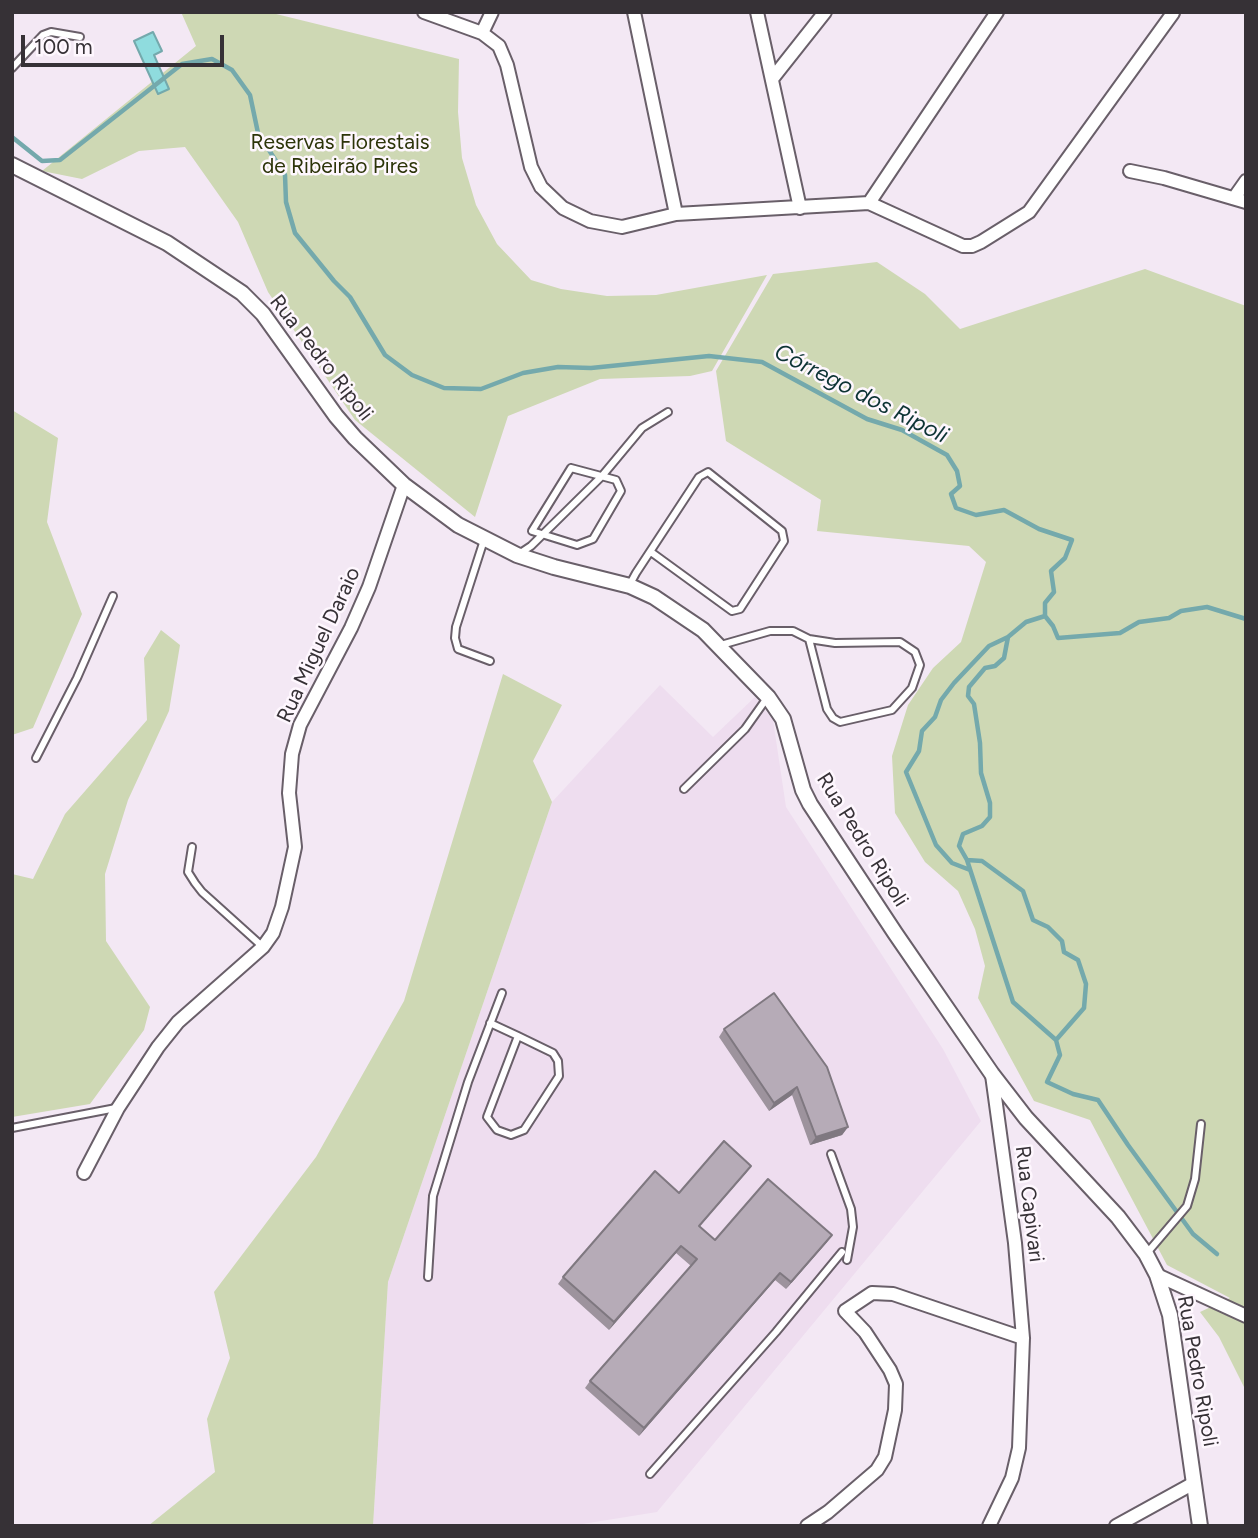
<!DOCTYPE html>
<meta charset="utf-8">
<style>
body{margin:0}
#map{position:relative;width:1258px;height:1538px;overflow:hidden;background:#f3e8f4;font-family:Figtree,sans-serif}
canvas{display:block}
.frame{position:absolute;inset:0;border:14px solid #363136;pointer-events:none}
.scale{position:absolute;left:21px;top:35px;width:203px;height:32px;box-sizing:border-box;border:4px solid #363136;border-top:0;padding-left:9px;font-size:21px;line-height:24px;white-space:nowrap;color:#363136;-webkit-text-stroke:5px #fef7fe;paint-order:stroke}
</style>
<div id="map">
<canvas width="1258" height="1538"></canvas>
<div class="frame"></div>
<div class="scale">100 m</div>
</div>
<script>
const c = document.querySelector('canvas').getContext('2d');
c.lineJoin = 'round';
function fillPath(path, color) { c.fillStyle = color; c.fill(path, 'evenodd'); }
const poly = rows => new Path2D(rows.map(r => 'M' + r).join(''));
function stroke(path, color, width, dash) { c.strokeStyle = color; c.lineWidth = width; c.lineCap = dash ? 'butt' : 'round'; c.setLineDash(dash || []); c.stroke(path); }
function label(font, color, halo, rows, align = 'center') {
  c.font = font + ' Figtree,sans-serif'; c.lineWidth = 5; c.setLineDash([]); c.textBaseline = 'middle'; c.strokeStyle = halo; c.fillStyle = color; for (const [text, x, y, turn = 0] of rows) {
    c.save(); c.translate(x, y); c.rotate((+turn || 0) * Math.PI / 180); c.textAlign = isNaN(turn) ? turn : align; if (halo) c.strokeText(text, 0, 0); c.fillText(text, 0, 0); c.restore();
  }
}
const built = poly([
 [660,685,713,737,755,697,773,720,786,807,943,1049,981,1121,657,1512,570,1526,373,1526,388,1282,552,802]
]);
const green = poly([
 [181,12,268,12,459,59,458,112,462,158,476,205,497,244,531,280,561,289,607,296,656,295,767,275,712,371,690,376,600,379,508,416,475,517,355,420,268,292,238,222,185,147,139,151,82,179,42,171,196,46],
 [877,262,925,294,960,329,1145,269,1246,306,1246,1391,1219,1337,1200,1312,1230,1298,1167,1265,1090,1120,1034,1101,978,998,985,966,975,929,958,891,925,862,895,813,892,756,908,705,933,668,961,642,986,562,969,546,817,531,821,500,726,441,716,371,773,274],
 [12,410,58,438,47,522,82,614,33,728,12,735],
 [161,630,180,645,169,711,128,800,105,874,106,941,150,1007,144,1030,90,1104,12,1117,12,874,33,879,65,814,147,720,144,658],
 [503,674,562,705,533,761,552,802,388,1282,373,1526,148,1526,215,1472,207,1419,230,1358,214,1292,316,1157,404,1001]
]);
const water = poly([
 [153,32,162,51,154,55,169,89,158,94,134,41,153,32]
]);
const stream = poly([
 [12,137,42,161,60,160,182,64,212,59,232,70,250,95,258,133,285,175,286,202,295,233,334,281,350,297,385,355,412,375,444,388,481,389,523,373,558,367,591,368,709,356,762,362,867,419,902,430,947,455,957,471,960,486,951,494,956,508,976,515,1004,510,1039,529,1072,540,1065,558,1051,571,1054,592,1045,603,1045,616,1026,622,1008,637,1004,658,995,666,985,668,969,687,968,696,974,704,980,743,981,773,990,803,990,817,982,826,963,834,959,846,967,860,1013,1002,1056,1040,1060,1055,1047,1082,1073,1094,1098,1100,1128,1145,1193,1234,1217,1254],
 [1045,616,1053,626,1058,638,1120,633,1139,622,1169,618,1181,611,1207,607,1246,619],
 [967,860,982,861,1023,891,1033,920,1048,927,1062,941,1064,952,1078,960,1086,984,1084,1008,1056,1040],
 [970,870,952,863,936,845,906,772,919,751,922,731,935,717,941,700,954,683,989,646,1008,637]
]);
const service = poly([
 [12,68,43,35,51,32,80,37],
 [571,468,616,480,621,491,593,539,577,545,532,531,571,468],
 [484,540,456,627,455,638,458,649,490,661],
 [519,554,531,546,602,476,642,428,668,412],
 [630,584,636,573,699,477,708,472,782,531,784,541,740,609,732,611,651,552],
 [721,645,770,631,793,631,809,639,835,643,900,642,915,652,920,665,912,688,892,710,840,722,833,718,827,709,809,639],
 [36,758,77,678,113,596],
 [684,789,745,729,767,698],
 [192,847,188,872,195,883,202,892,263,947],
 [490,1023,518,1036,553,1053,558,1061,559,1076,524,1130,511,1135,497,1130,487,1117,518,1036],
 [12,1128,116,1108],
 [831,1154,851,1209,853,1227,847,1260],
 [1147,1253,1187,1206,1195,1179,1201,1124],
 [428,1277,433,1196,468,1082,502,993],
 [650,1474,776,1332,842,1252]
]);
const minor = poly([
 [424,12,482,33,499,46,507,65,531,167,541,187,563,208,590,221,622,227,676,214,869,203,963,246,972,246,981,242,1029,212,1173,13],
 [634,12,676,214],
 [757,12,800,208],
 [482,33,492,12],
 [772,79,825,12],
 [1130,171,1164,178,1246,202],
 [1234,198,1246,181],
 [869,203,997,12],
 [84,1173,118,1108,158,1047,178,1022,263,947,273,933,282,907,295,847,289,793,292,754,300,725,351,628,369,587,404,485],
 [1157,1275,1246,1316],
 [807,1526,828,1512,877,1470,885,1457,895,1410,896,1384,890,1370,865,1332,845,1311,872,1293,893,1294,1023,1338],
 [989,1526,1012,1478,1019,1448,1023,1338,1015,1243,992,1075],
 [1116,1526,1194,1483]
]);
const tertiary = poly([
 [12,165,167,243,242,293,263,314,336,416,355,438,404,485,458,525,517,555,554,567,630,586,654,597,703,630,768,697,783,719,803,790,810,804,895,933,992,1074,1026,1118,1118,1217,1146,1254,1157,1275,1170,1315,1200,1526]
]);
const wall = poly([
 [724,1029,848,1127,842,1135,810,1145,792,1095,769,1111,719,1037],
 [751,1166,699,1227,715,1240,827,1242,786,1289,775,1280,639,1436,585,1388,590,1381,691,1266,676,1253,609,1330,558,1284,563,1277,679,1193]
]);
const shadedWall = poly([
 [797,1087,792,1095,769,1111,774,1103],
 [848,1127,842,1135,810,1145,816,1137],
 [751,1166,746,1173,693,1233,699,1226],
 [832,1235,827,1242,786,1289,791,1282],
 [681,1246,676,1253,609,1330,614,1322],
 [780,1273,775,1280,639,1436,644,1428]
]);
const building = poly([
 [774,993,827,1067,848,1127,816,1137,797,1087,774,1103,724,1029,774,993],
 [724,1141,751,1166,699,1226,715,1240,768,1179,832,1235,791,1282,780,1273,644,1428,590,1381,697,1259,681,1246,614,1322,563,1277,655,1171,679,1193,724,1141]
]);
const parkNames = [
 ["Reservas Florestais",340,143],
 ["de Ribeirão Pires",340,167]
];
const streetNames = [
 ["Rua Pedro Ripoli",321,358,52],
 ["Rua Miguel Daraio",319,645,-65],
 ["Rua Pedro Ripoli",862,840,58],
 ["Rua Capivari",1029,1204,83],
 ["Rua Pedro Ripoli",1197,1371,80]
];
const waterNames = [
 ["Córrego dos Ripoli",861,394,27]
];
fillPath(built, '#eeddef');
fillPath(green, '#ced8b4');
fillPath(water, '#8fdcde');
stroke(water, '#74a9ac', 2);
stroke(stream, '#74a9ac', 4.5);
stroke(service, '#695f69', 10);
stroke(minor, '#695f69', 16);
stroke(tertiary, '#695f69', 18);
stroke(service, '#fff', 6);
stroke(minor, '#fff', 12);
stroke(tertiary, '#fff', 14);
fillPath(wall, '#9d939d');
fillPath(shadedWall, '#7f7880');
fillPath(building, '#b6abb7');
stroke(building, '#7f7880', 2);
label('21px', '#2c3409', '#fef7fe', parkNames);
label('21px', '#363136', '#fef7fe', streetNames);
label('italic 23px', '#0e3435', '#fef7fe', waterNames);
</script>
